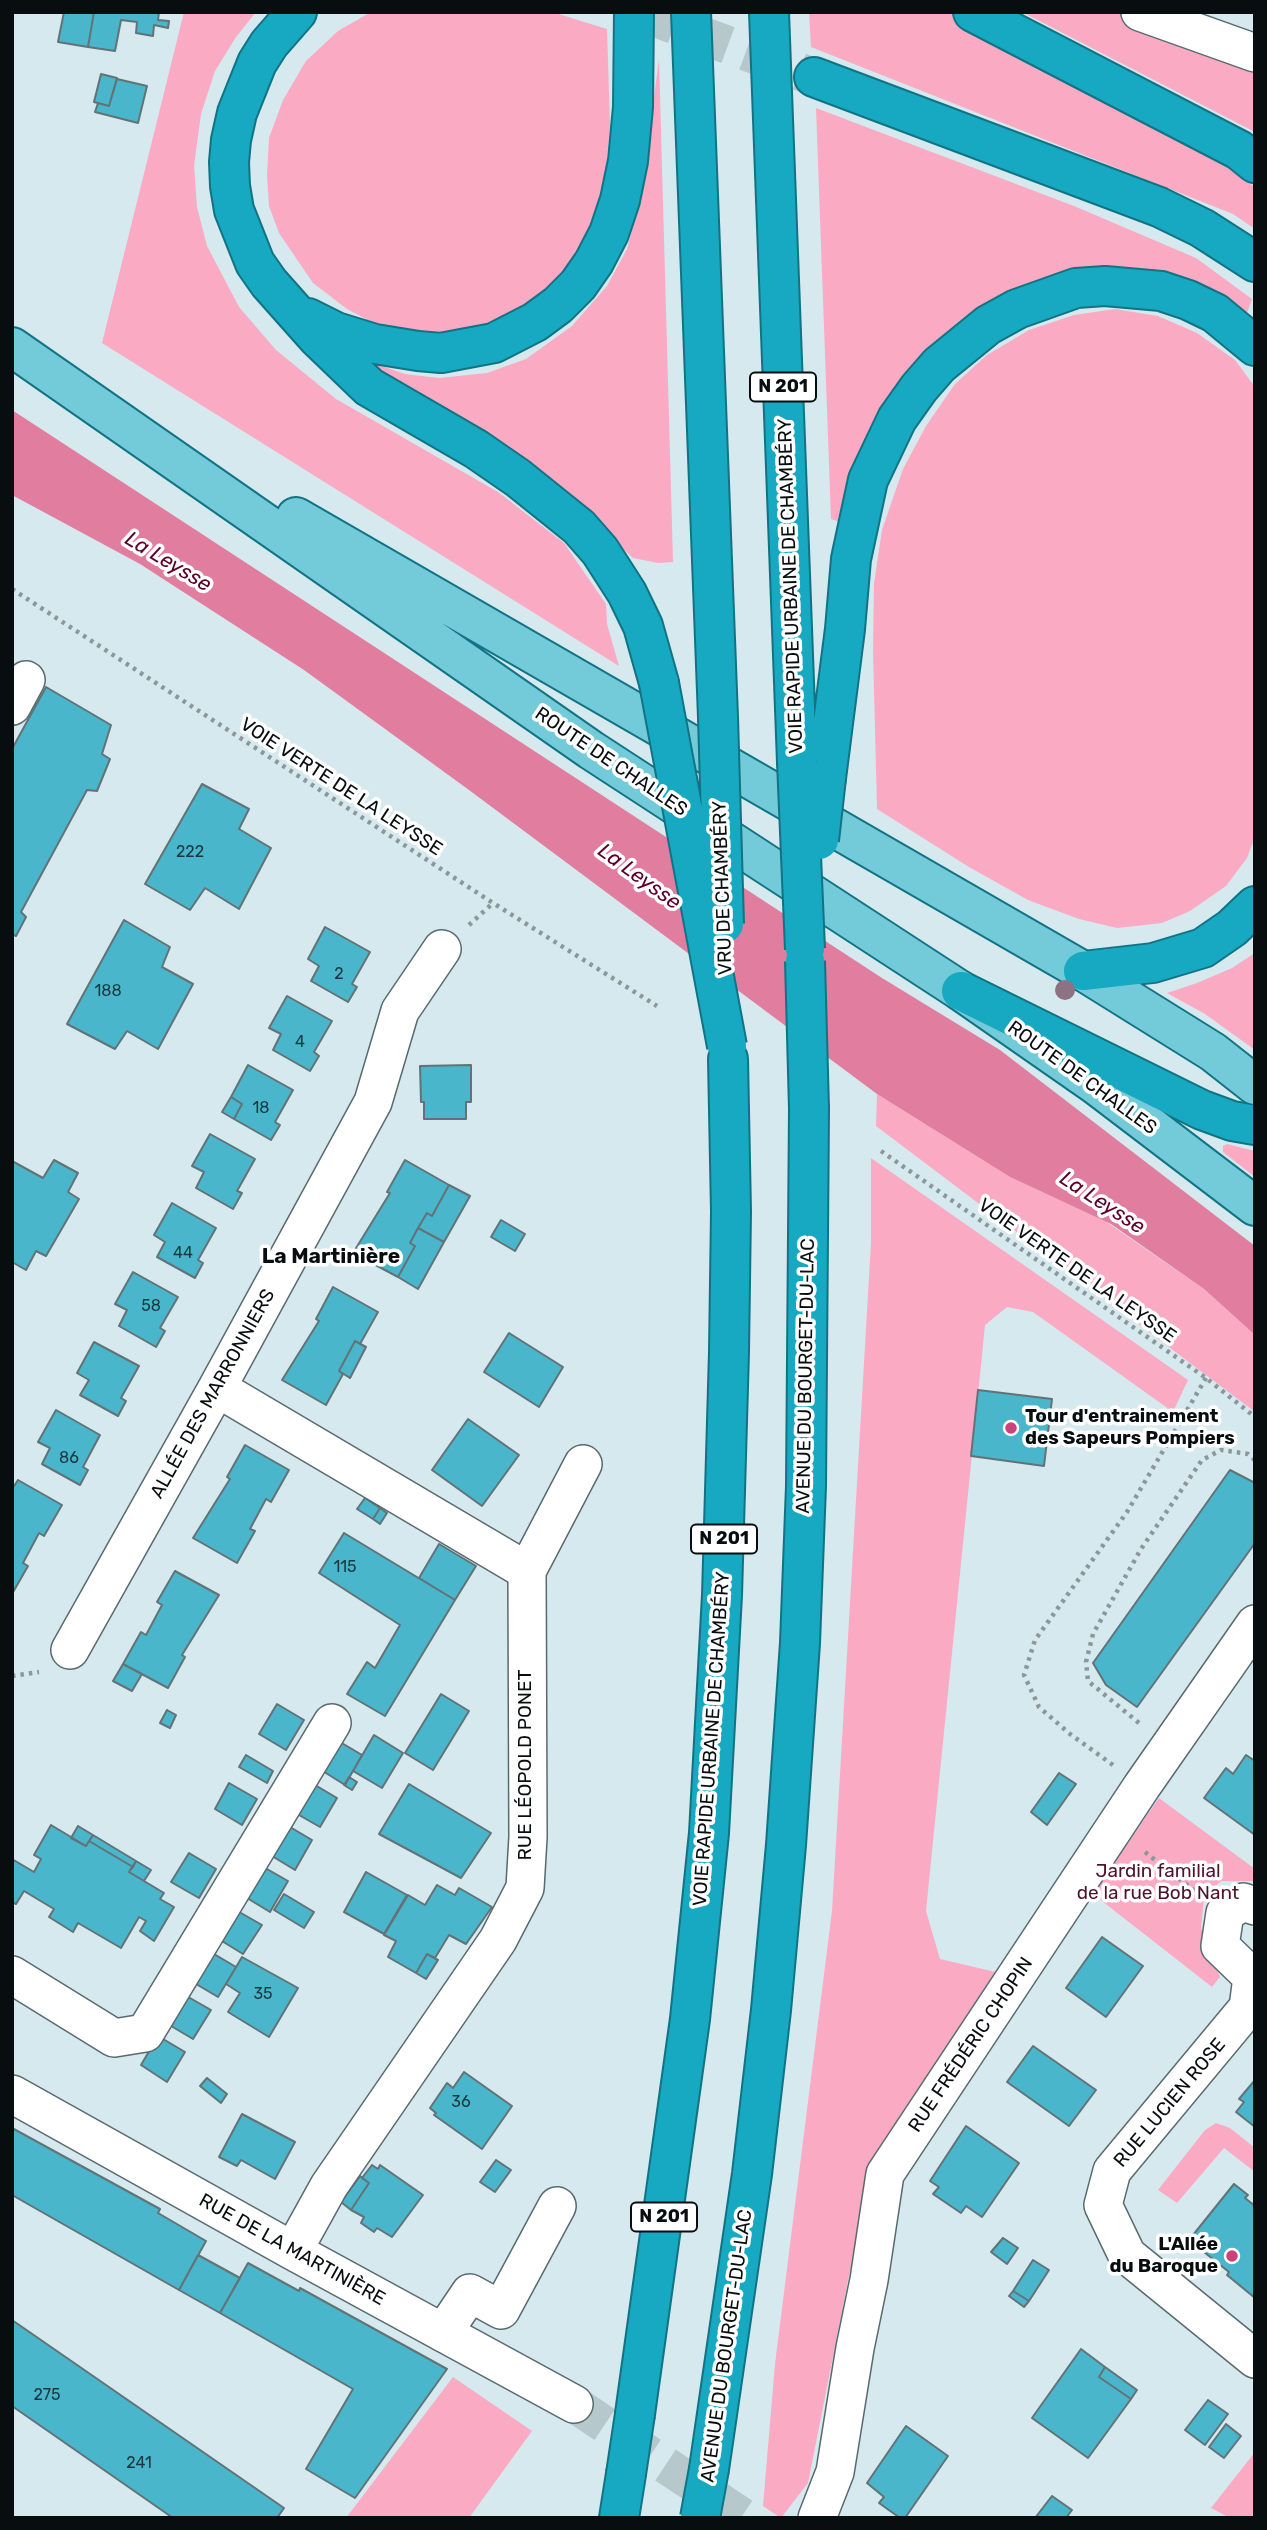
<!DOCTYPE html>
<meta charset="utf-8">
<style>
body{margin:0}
#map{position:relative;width:1267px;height:2530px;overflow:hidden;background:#d6e9ee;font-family:Rubik,sans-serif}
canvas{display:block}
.frame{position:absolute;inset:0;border:14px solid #080e10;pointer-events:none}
</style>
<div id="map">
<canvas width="1267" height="2530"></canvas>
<div class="frame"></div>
</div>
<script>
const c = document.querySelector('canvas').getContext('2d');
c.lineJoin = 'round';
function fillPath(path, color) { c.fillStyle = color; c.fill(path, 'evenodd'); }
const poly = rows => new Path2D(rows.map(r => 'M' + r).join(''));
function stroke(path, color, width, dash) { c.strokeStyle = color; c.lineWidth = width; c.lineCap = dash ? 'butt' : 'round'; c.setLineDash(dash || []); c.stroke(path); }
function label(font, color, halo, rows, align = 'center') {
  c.font = font + ' Rubik,sans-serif'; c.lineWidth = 7; c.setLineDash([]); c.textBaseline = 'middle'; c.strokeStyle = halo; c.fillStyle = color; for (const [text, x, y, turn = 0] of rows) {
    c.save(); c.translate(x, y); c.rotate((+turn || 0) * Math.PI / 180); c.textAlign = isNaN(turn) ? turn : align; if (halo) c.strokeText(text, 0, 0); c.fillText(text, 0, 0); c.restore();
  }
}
const green = poly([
 [184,12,256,12,236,37,215,71,201,114,194,166,197,207,207,246,239,307,276,350,336,399,498,492,564,543,606,604,607,624,619,666,102,343],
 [371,12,552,12,607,29,610,126,604,191,582,251,547,292,503,318,476,328,451,333,425,334,399,331,368,320,347,309,313,283,279,233,269,206,267,175,269,138,283,100,306,61,338,31],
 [809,12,950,12,996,43,1211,155,1255,187,1255,229,1233,214,811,47],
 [1022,12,1167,12,1255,35,1255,132],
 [659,59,673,562,658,563,633,558,621,547,603,525,358,363,379,365,405,374,439,378,487,373,526,359,572,326,607,286,627,249,641,195],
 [816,108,1074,206,1196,258,1252,299,1247,313,1197,285,984,308,840,522,831,519],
 [1115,309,1158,316,1197,333,1235,360,1255,387,1255,837,1247,858,1226,886,1190,911,1162,923,1117,928,1079,919,1028,900,969,867,877,809,873,650,874,583,882,530,903,469,926,426,955,384,987,355,1029,330,1074,315],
 [1255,953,1255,1050,1205,1014,1167,993,1197,983,1232,968],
 [877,1094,1010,1177,1105,1221,1204,1289,1255,1335,1255,1412,876,1126],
 [1227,1144,1255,1151,1255,1177,1223,1152,1223,1146],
 [871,1158,1188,1380,1173,1412,1033,1312,1007,1307,985,1325,926,1911,940,1959,1000,1973,871,2164,808,2483,781,2518,763,2506,775,2364,832,1911,871,1243],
 [1159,1798,1255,1869,1255,1881,1221,1881,1204,1897,1201,1928,1220,1977,1212,1987,1093,1894],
 [1216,2123,1230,2128,1255,2148,1255,2172,1224,2148,1177,2203,1158,2190,1205,2130],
 [453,2377,532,2431,469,2518,346,2518],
 [1255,2452,1255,2518,1230,2518,1211,2508]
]);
const water = poly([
 [12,410,882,978,1000,1050,1255,1246,1255,1335,1204,1289,1111,1224,1010,1177,877,1094,469,790,304,670,140,564,12,495]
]);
const building = poly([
 [64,12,94,12,88,47,58,42,64,12],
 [94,12,159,12,158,20,169,21,168,28,154,25,153,36,136,33,137,22,121,20,115,51,88,47,94,12],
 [101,74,117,78,109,106,94,102,101,74],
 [117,79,147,86,138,123,95,112,98,103,109,106,117,79],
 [46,687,111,725,102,754,110,759,97,791,87,790,21,912,26,917,16,936,12,934,12,749,46,687],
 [202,784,249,809,239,829,271,848,239,909,205,888,190,910,145,884,202,784],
 [124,920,170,947,162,967,193,984,158,1049,127,1031,115,1049,67,1024,124,920],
 [325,927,370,952,352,984,357,987,348,1002,311,981,319,966,308,959,325,927],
 [287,996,332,1021,314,1052,319,1056,310,1071,273,1050,281,1034,269,1028,287,996],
 [248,1065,293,1090,275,1122,280,1125,271,1140,234,1119,242,1104,231,1097,248,1065],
 [471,1065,471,1102,466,1102,466,1119,424,1119,424,1102,421,1102,420,1066,471,1065],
 [231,1097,242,1104,234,1119,222,1112,231,1097],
 [210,1134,255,1159,237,1191,242,1193,233,1209,196,1188,204,1172,192,1166,210,1134],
 [54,1160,78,1173,68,1192,79,1199,46,1256,36,1251,26,1270,12,1262,12,1161,43,1178,54,1160],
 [405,1160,449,1185,432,1216,427,1213,418,1228,410,1243,415,1246,398,1277,353,1253,390,1193,387,1192,405,1160],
 [449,1185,470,1196,444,1242,418,1228,427,1213,432,1216,449,1185],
 [172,1203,216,1228,198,1260,203,1263,195,1278,157,1257,165,1242,154,1235,172,1203],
 [501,1220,525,1234,515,1251,491,1237,501,1220],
 [418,1228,444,1242,418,1289,398,1277,415,1246,410,1243,418,1228],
 [133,1272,178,1297,160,1328,165,1331,156,1347,119,1326,127,1310,115,1304,133,1272],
 [333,1287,378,1312,360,1344,355,1341,339,1371,343,1374,326,1405,282,1380,319,1321,316,1319,333,1287],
 [509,1333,563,1367,539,1407,484,1372,509,1333],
 [355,1341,366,1347,350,1378,339,1371,355,1341],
 [94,1342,139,1366,121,1398,126,1401,118,1416,80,1395,89,1380,77,1373,94,1342],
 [978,1390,1052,1399,1044,1466,971,1456,978,1390],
 [56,1410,100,1435,83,1467,88,1470,80,1485,42,1464,50,1448,38,1442,56,1410],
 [468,1419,519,1455,482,1506,432,1470,468,1419],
 [245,1445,289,1470,271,1502,266,1499,250,1529,255,1531,237,1563,193,1538,230,1479,227,1477,245,1445],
 [1230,1470,1255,1483,1255,1543,1137,1707,1106,1685,1093,1663,1230,1470],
 [18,1480,62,1505,44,1536,39,1533,23,1563,28,1566,12,1594,12,1489,18,1480],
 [365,1498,380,1508,373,1519,357,1509,365,1498],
 [380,1508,387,1513,380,1524,373,1519,380,1508],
 [344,1533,455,1600,385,1716,347,1694,367,1662,375,1668,400,1625,319,1573,344,1533],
 [439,1544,476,1566,455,1600,419,1578,439,1544],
 [175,1571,219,1595,182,1655,185,1657,168,1688,123,1664,141,1632,146,1635,162,1605,157,1602,175,1571],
 [123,1664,142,1674,132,1691,113,1681,123,1664],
 [441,1694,469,1711,433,1770,405,1753,441,1694],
 [277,1704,304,1720,286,1750,259,1734,277,1704],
 [167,1710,176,1715,170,1728,160,1723,167,1710],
 [374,1735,403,1753,382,1788,353,1771,374,1735],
 [335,1739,362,1755,345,1785,318,1768,335,1739],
 [246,1755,273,1771,267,1783,239,1767,246,1755],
 [1246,1755,1255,1761,1255,1835,1204,1798,1226,1768,1233,1774,1246,1755],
 [1059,1773,1076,1784,1047,1825,1031,1812,1059,1773],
 [349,1777,357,1782,352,1790,344,1785,349,1777],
 [310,1782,337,1798,320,1827,292,1811,310,1782],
 [229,1783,257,1799,242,1825,215,1809,229,1783],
 [409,1784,491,1833,461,1878,379,1834,409,1784],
 [285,1824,312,1840,295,1870,267,1853,285,1824],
 [51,1825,86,1846,89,1841,133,1867,129,1872,164,1893,160,1899,174,1907,154,1941,140,1931,146,1921,139,1917,121,1948,78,1923,73,1932,49,1917,54,1909,24,1891,16,1904,12,1902,12,1859,34,1872,41,1859,34,1855,51,1825],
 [78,1826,93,1835,86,1846,71,1838,78,1826],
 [93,1835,136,1861,133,1867,89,1841,93,1835],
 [189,1853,216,1869,199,1898,171,1882,189,1853],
 [136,1861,151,1870,144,1881,129,1872,136,1861],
 [260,1865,288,1881,270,1912,242,1895,260,1865],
 [366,1872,407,1895,384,1934,344,1912,366,1872],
 [437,1885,455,1895,459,1888,492,1907,466,1944,449,1935,435,1958,427,1954,416,1973,388,1957,396,1941,384,1935,408,1895,425,1905,437,1885],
 [284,1894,314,1912,304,1928,274,1910,284,1894],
 [234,1909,262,1925,243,1954,217,1938,234,1909],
 [1102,1937,1143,1966,1106,2017,1066,1988,1102,1937],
 [209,1951,236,1967,218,1997,191,1981,209,1951],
 [427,1954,438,1960,426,1979,416,1973,427,1954],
 [242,1957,298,1988,269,2037,228,2012,240,1993,226,1984,242,1957],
 [183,1994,211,2010,193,2039,166,2023,183,1994],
 [158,2036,185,2052,167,2082,141,2065,158,2036],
 [1033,2046,1096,2090,1069,2126,1007,2082,1033,2046],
 [464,2072,512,2106,482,2149,434,2115,436,2113,430,2108,447,2083,453,2088,464,2072],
 [207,2078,227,2094,221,2103,200,2086,207,2078],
 [1255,2080,1255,2127,1236,2112,1244,2102,1239,2099,1255,2080],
 [242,2114,295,2142,275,2179,241,2160,237,2166,219,2157,242,2114],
 [966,2126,1019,2163,982,2217,966,2206,961,2213,933,2194,939,2187,930,2181,966,2126],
 [12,2128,160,2209,158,2213,206,2241,179,2290,12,2195,12,2128],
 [496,2160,511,2170,495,2192,480,2182,496,2160],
 [372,2165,378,2169,380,2165,423,2195,392,2237,377,2228,374,2232,361,2223,364,2217,351,2210,369,2183,362,2178,372,2165],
 [360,2176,369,2183,351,2210,341,2202,360,2176],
 [1234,2184,1248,2195,1245,2198,1255,2206,1255,2298,1227,2275,1229,2272,1189,2240,1234,2184],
 [1003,2238,1018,2248,1007,2264,991,2252,1003,2238],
 [198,2255,240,2278,220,2313,179,2290,198,2255],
 [1033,2260,1049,2270,1029,2301,1013,2291,1033,2260],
 [248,2263,299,2291,300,2288,447,2369,355,2498,306,2469,353,2389,220,2313,248,2263],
 [1013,2291,1029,2301,1024,2307,1009,2296,1013,2291],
 [12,2320,284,2508,277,2518,173,2518,12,2406,12,2320],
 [1081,2349,1105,2367,1099,2377,1131,2399,1088,2458,1032,2418,1081,2349],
 [1105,2367,1137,2390,1131,2399,1099,2377,1105,2367],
 [1208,2400,1228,2414,1205,2445,1185,2430,1208,2400],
 [1226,2424,1241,2436,1224,2458,1209,2447,1226,2424],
 [906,2426,948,2456,905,2518,900,2518,879,2503,884,2497,867,2483,906,2426],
 [1052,2496,1072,2510,1066,2518,1035,2518,1052,2496]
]);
const minorTunnel = poly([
 [574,2404,745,2518]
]);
const highwayTunnel = poly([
 [639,12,814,77]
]);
const path = poly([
 [12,589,493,903,657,1006],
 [469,925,493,903],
 [881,1151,1206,1378,1255,1417],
 [12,1676,39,1672],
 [1139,1723,1088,1681,1086,1662,1093,1634,1141,1549,1202,1460,1221,1450,1248,1454,1255,1460],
 [1113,1765,1070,1734,1039,1707,1024,1675,1035,1640,1127,1512,1206,1378],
 [1145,1852,1196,1892]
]);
const minor = poly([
 [1140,12,1255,53],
 [12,706,26,680],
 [217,1388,527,1571,528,1837,525,1888,498,1940,329,2186,293,2251],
 [527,1571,583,1464],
 [70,1650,217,1388,373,1102,400,1011,442,949],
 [12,1975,114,2038,145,2033,332,1723],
 [1255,1999,1112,2171,1103,2205,1127,2255,1255,2359],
 [1248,2008,1252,1977,1220,1946,1225,1913,1243,1902,1255,1906],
 [12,2094,293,2251,574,2404],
 [443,2333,470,2293,501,2310,557,2206],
 [817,2518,835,2472,855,2348,869,2280,885,2174,1142,1786,1255,1624]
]);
const major = poly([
 [12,347,591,750,961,991,1096,1085,1255,1206],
 [296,517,1083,971,1213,1052,1255,1085]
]);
const highway = poly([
 [297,12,269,44,257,63,237,113,231,140,229,162,230,186,234,210,255,263,269,283,317,337,369,387,476,449,518,478,579,527,600,551,627,593,643,626,659,683],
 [691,12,718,717],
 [769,12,797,762],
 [973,12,1239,150,1255,163],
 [814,77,1159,207,1202,228,1255,262],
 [308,318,336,332,375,344,418,351,441,353,494,343,535,322,558,305,578,285,594,262,609,233,620,200,628,161,633,107,634,12],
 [826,778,845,629,851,559,868,480,897,419,919,388,939,365,988,325,1017,309,1076,288,1105,286,1161,291,1188,300,1215,313,1255,346],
 [1083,971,1153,963,1203,948,1232,928,1255,906],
 [961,991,1202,1110,1232,1121,1255,1125],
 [635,2414,690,2019,709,1833,722,1595,729,1352,731,1212,728,1059],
 [709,2469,752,2174,771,2010,786,1845,800,1643,806,1486,809,1109],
 [619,2518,626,2474]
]);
const highwayBridge = poly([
 [659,683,727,1046],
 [718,717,724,924],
 [797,762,805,949],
 [819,840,826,778],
 [805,961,809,1109],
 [626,2474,635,2414],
 [700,2518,709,2469]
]);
const trees = [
 [1065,990]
];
const markers = [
 [1011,1428,7,"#cc427a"],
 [1232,2256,7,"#cc427a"]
];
const numberNames = [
 ["222",190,852],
 ["2",339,974],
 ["188",108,991],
 ["4",300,1042],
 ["18",261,1108],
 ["44",183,1253],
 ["58",151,1306],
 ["86",69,1458],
 ["115",345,1567],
 ["35",263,1994],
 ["36",461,2102],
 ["275",47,2395],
 ["241",139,2463]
];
const shields = [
 [783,387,66],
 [724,1539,66],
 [664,2217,66]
];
const shieldNames = [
 ["N 201",783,387],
 ["N 201",724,1539],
 ["N 201",664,2217]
];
const streetNames = [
 ["VOIE RAPIDE URBAINE DE CHAMBÉRY",791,586,-92],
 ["ROUTE DE CHALLES",611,762,34],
 ["VOIE VERTE DE LA LEYSSE",341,787,33],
 ["VRU DE CHAMBÉRY",723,888,-92],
 ["ROUTE DE CHALLES",1082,1078,36],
 ["VOIE VERTE DE LA LEYSSE",1077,1271,35],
 ["AVENUE DU BOURGET-DU-LAC",806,1376,-89],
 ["ALLÉE DES MARRONNIERS",213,1394,-61],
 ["VOIE RAPIDE URBAINE DE CHAMBÉRY",712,1739,-86],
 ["RUE LÉOPOLD PONET",526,1765,-90],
 ["RUE FRÉDÉRIC CHOPIN",971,2045,-56],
 ["RUE LUCIEN ROSE",1170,2103,-50],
 ["RUE DE LA MARTINIÈRE",292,2250,29],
 ["AVENUE DU BOURGET-DU-LAC",727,2346,-82]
];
const poiNames = [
 ["Tour d'entrainement",1025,1417],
 ["des Sapeurs Pompiers",1025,1439],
 ["L'Allée",1218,2245,"right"],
 ["du Baroque",1218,2267,"right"]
];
const parkNames = [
 ["Jardin familial",1158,1872],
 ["de la rue Bob Nant",1158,1894]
];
const waterNames = [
 ["La Leysse",168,562,31],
 ["La Leysse",639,877,36],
 ["La Leysse",1102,1203,33]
];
const neighbourhoodNames = [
 ["La Martinière",331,1257]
];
fillPath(green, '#fbaac3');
fillPath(water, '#e17e9f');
fillPath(building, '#4ab6cb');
stroke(building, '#627377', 2);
stroke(minorTunnel, '#b7c8cd', 37, [37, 18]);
stroke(highwayTunnel, '#b7c8cd', 38, [38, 19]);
stroke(minor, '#596a6e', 40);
stroke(major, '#117383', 42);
stroke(highway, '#117383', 42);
stroke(path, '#8a989c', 4.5, [3.5, 5]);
stroke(minor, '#fff', 37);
stroke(major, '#73cbda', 38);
stroke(highway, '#16a9c1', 38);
stroke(highwayBridge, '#117383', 42, []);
stroke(highwayBridge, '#16a9c1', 38);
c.fillStyle = '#8c7283';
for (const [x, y] of trees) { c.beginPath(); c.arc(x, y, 10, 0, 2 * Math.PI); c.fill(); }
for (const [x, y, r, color] of markers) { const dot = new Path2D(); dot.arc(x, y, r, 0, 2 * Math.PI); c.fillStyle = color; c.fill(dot); stroke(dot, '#fff', 2.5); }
label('16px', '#18383f', null, numberNames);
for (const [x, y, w] of shields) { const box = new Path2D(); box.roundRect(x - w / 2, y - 14.5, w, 29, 5); c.fillStyle = '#fff'; c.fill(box); stroke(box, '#080e10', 2); }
label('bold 18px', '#080e10', null, shieldNames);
label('19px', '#080e10', '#fff', streetNames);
label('bold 19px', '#080e10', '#fff', poiNames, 'left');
label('19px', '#4f112b', '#fff', parkNames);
label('italic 21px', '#5b002c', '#fff', waterNames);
label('bold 21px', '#080e10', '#fff', neighbourhoodNames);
</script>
